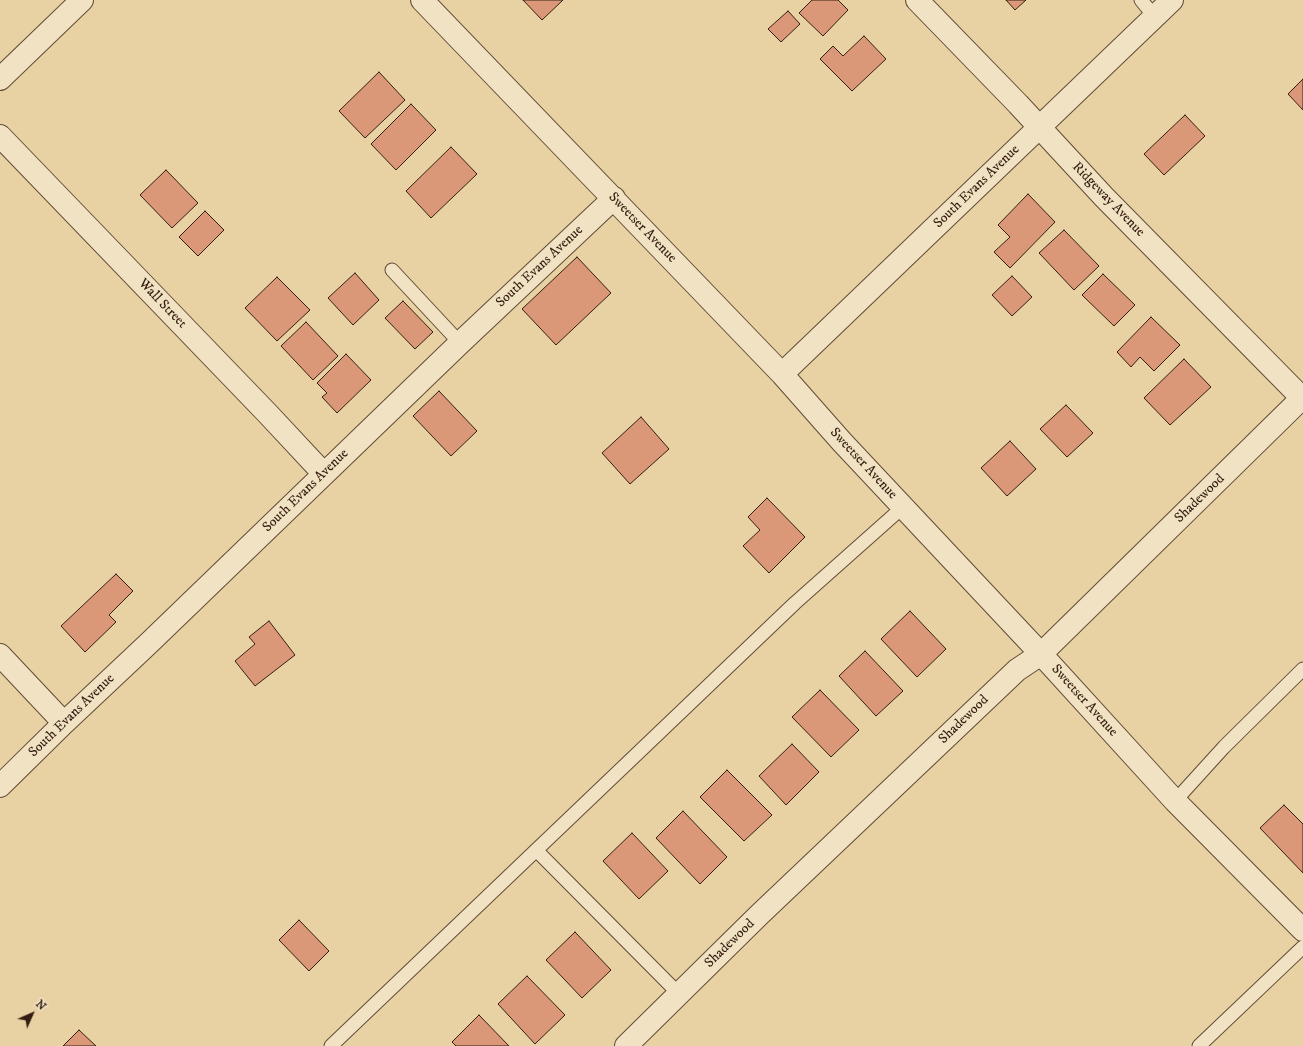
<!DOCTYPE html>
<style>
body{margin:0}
#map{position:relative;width:1303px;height:1046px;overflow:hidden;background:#e8d2a3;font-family:"IM FELL DW Pica",serif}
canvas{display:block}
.north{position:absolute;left:12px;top:994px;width:40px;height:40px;-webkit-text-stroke:3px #f0e2c3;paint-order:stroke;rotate:45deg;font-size:11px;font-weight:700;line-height:16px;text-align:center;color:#351e11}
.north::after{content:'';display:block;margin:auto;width:14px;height:18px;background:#351e11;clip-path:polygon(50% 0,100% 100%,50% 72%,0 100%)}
</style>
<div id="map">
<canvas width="1303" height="1046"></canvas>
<div class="north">N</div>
</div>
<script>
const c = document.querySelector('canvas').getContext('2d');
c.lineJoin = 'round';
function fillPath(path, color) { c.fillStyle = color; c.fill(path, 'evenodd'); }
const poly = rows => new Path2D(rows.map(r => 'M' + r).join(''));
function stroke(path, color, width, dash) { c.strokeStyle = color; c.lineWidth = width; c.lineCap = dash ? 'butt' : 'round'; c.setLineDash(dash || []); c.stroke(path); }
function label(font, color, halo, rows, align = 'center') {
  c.font = font + ' "IM FELL DW Pica",serif'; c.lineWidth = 3; c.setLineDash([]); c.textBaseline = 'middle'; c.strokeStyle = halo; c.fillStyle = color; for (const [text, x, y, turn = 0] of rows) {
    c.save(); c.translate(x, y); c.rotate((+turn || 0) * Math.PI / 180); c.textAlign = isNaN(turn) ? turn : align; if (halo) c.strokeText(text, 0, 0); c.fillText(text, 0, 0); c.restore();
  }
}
const building = poly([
 [523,0,563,0,542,20,523,0],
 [812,0,838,0,848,10,823,36,799,13,812,0],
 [1006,0,1026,0,1015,10,1006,0],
 [788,11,800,24,781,42,768,29,788,11],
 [864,36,886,59,852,91,820,59,833,46,843,56,864,36],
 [379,72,405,100,365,138,339,111,379,72],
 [1303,79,1303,110,1288,94,1303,79],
 [411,104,436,130,396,170,371,144,411,104],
 [1185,115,1205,136,1164,175,1144,154,1185,115],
 [451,147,477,174,431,218,406,191,451,147],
 [166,170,198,203,172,228,140,195,166,170],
 [1028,194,1055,222,1010,268,994,252,1010,237,998,225,1028,194],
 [205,211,224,230,198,256,179,237,205,211],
 [1064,230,1099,266,1074,290,1039,253,1064,230],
 [577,257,611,293,556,345,522,309,577,257],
 [355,273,379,300,353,325,328,298,355,273],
 [1103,274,1135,305,1114,326,1082,295,1103,274],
 [1012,276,1032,297,1012,316,992,295,1012,276],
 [277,277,310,310,277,341,245,308,277,277],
 [403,301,433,332,415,349,385,318,403,301],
 [1151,317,1180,345,1154,371,1140,357,1131,367,1117,352,1151,317],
 [306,322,338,356,313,380,281,346,306,322],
 [346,354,371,380,337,413,322,397,327,393,317,383,346,354],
 [1184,359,1211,387,1170,425,1144,398,1184,359],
 [439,391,477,431,451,456,413,416,439,391],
 [1066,405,1093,433,1067,457,1040,429,1066,405],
 [641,417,669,449,630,484,602,453,641,417],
 [1010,441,1036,469,1007,496,981,468,1010,441],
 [767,498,805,537,769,573,743,546,760,530,748,517,767,498],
 [116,574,133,591,109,615,116,622,85,652,61,626,116,574],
 [910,611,946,649,917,677,881,639,910,611],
 [269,621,295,655,255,686,235,661,255,644,249,637,269,621],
 [865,651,903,691,876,716,839,676,865,651],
 [820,690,859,730,831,757,792,717,820,690],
 [792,744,819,772,786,805,759,776,792,744],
 [727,770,772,815,744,841,700,797,727,770],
 [1284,805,1303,824,1303,873,1260,828,1284,805],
 [683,811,727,857,700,884,656,838,683,811],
 [632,833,668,871,639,899,603,861,632,833],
 [299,920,329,951,309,971,279,940,299,920],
 [575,932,611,970,582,998,546,960,575,932],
 [527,976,565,1015,535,1044,498,1004,527,976],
 [479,1015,509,1046,456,1046,452,1042,479,1015],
 [79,1030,96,1046,63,1046,79,1030]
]);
const service = poly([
 [1141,0,1155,17],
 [392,270,460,343],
 [1175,801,1224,747,1303,669],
 [536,850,679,994],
 [331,1046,795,603,903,507],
 [1199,1046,1303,947]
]);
const minor = poly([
 [422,0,782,374,842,442,1041,654,1175,801,1303,930],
 [917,0,1018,104,1104,197,1302,398],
 [0,79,82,0],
 [0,136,268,414,324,474],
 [782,374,1172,0],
 [0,655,64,723],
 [0,786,64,723,148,644,460,343,614,198],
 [626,1046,759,915,1017,670,1041,654,1303,397]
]);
const streetNames = [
 ["South Evans Avenue",977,187,-44],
 ["Ridgeway Avenue",1108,200,46],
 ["Sweetser Avenue",642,228,46],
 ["South Evans Avenue",540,267,-43],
 ["Wall Street",162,304,46],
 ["Sweetser Avenue",863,464,47],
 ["South Evans Avenue",306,491,-44],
 ["Shadewood",1200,499,-44],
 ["Sweetser Avenue",1084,701,48],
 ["South Evans Avenue",72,716,-44],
 ["Shadewood",964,720,-44],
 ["Shadewood",730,944,-44]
];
fillPath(building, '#da9879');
stroke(building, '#351e11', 1);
stroke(service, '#624b36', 15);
stroke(minor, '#624b36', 24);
stroke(service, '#f0e2c3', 13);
stroke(minor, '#f0e2c3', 22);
label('14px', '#351e11', '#f0e2c3', streetNames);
</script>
